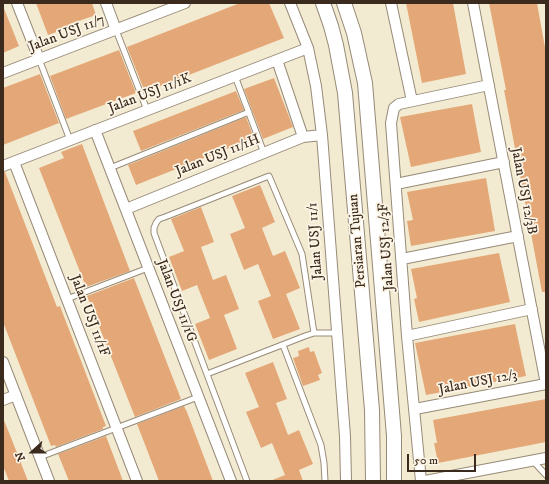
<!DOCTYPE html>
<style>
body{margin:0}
#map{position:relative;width:549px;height:484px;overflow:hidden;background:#f3ebd1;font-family:"IM FELL DW Pica",serif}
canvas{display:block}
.frame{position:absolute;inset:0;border:4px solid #3b2a1e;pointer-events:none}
.north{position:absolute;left:12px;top:432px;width:40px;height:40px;-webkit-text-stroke:3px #fcf5e5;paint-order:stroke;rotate:249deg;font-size:11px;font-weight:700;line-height:16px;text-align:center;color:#3b2a1e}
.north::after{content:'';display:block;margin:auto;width:14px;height:18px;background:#3b2a1e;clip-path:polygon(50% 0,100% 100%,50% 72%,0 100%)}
.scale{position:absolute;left:407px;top:454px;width:69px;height:18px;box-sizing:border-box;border:2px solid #3b2a1e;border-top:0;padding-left:5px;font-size:12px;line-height:14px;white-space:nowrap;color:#3b2a1e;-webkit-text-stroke:3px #fcf5e5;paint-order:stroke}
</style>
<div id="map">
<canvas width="549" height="484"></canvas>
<div class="frame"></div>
<div class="north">N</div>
<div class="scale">50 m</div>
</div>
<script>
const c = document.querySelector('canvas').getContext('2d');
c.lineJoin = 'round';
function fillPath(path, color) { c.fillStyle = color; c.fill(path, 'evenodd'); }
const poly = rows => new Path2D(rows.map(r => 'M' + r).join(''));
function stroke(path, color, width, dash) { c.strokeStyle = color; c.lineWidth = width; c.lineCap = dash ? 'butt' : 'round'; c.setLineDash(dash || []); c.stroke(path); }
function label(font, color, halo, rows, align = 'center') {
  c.font = font + ' "IM FELL DW Pica",serif'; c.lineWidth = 3.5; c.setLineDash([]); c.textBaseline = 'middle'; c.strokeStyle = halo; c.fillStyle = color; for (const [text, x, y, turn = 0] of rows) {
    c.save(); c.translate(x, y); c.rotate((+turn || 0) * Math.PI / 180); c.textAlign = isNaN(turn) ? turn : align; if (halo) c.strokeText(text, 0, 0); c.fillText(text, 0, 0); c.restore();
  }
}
const building = poly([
 [36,3,92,3,96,15,70,24,71,27,48,35],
 [240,3,269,3,284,38,145,92,127,47],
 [406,3,453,3,466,74,422,83],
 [489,3,537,3,546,53,546,292,542,292,504,90,506,90],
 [3,6,19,46,3,53],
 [119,50,136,93,66,119,50,76],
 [40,74,59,123,3,145,3,88],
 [274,78,293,127,263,139,244,89],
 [236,91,244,110,141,151,133,131],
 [472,104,481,152,411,167,400,117],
 [246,117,254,138,136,185,128,165],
 [82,144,130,271,86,287,39,168,64,158,61,152],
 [3,172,5,172,57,307,60,306,106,426,103,427,103,429,56,447,55,445,51,446,3,322],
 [486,178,495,231,411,246,407,221,413,220,407,192],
 [260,185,275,222,262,228,273,256,285,251,300,288,286,294,300,329,273,339,258,301,271,296,258,264,244,270,230,234,245,228,232,196],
 [201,207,214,242,201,247,213,280,226,275,239,309,224,315,237,349,209,360,195,324,210,318,197,285,182,291,169,257,184,251,171,219],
 [499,253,510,302,419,322,414,299,417,298,411,269],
 [134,278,181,399,135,417,87,296],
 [515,324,526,376,426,395,415,343],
 [309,347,310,352,314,351,322,373,318,375,320,380,303,386,293,358,299,356,298,351],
 [273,362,287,399,276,403,288,435,299,430,313,464,299,470,303,481,270,481,285,475,272,443,261,448,246,412,259,407,245,373],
 [546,399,546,442,438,463,434,443,437,443,433,420],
 [184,406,187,412,213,481,159,481,137,424],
 [3,418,10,435,28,481,9,481,3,466],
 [106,436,123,481,69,481,58,454]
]);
const service = poly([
 [116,30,147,110],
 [39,59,70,140],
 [235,76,264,153],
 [110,168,249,112],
 [67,299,148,268],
 [283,345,321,445,324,463,325,481],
 [207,374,305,336,314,333,337,333],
 [40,457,198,397],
 [533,461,546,475],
 [247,481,154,233,154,228,156,223,159,219,165,217,269,176,302,254,314,333]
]);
const minor = poly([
 [17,3,39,59],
 [106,3,116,30],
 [290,3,308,48,316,86,322,135,345,436,346,481],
 [391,3,412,101],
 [277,60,303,137],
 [3,73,185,3],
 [95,130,231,481],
 [14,162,137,481],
 [3,166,308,48],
 [396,184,504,162],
 [126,209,303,137,322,135],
 [402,259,518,236],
 [407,336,532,309],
 [3,362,49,481],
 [3,400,16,395],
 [415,409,546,384,473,3],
 [421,481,407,336,391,123,394,108,399,104,489,85],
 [425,481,546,458]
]);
const secondary = poly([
 [323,3,331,26,336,45,345,93,372,410,373,481],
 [344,3,354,33,365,83,394,436,394,481]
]);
const streetNames = [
 ["Jalan USJ 11/7",67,34,-21],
 ["Jalan USJ 11/1K",150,94,-21],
 ["Jalan USJ 11/1H",218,156,-22],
 ["Jalan USJ 12/3B",523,191,79],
 ["Jalan USJ 11/1",316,241,-94],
 ["Persiaran Tujuan",358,241,-95],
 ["Jalan USJ 12/3F",387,247,-94],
 ["Jalan USJ 11/1G",176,301,69],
 ["Jalan USJ 11/1F",89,316,69],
 ["Jalan USJ 12/3",478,383,-11]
];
fillPath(building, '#e4a878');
stroke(service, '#978a78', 7);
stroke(minor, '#978a78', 12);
stroke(secondary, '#978a78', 16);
stroke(service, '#fff', 5);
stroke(minor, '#fff', 10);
stroke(secondary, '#fff', 14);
label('14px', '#3b2a1e', '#fcf5e5', streetNames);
</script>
